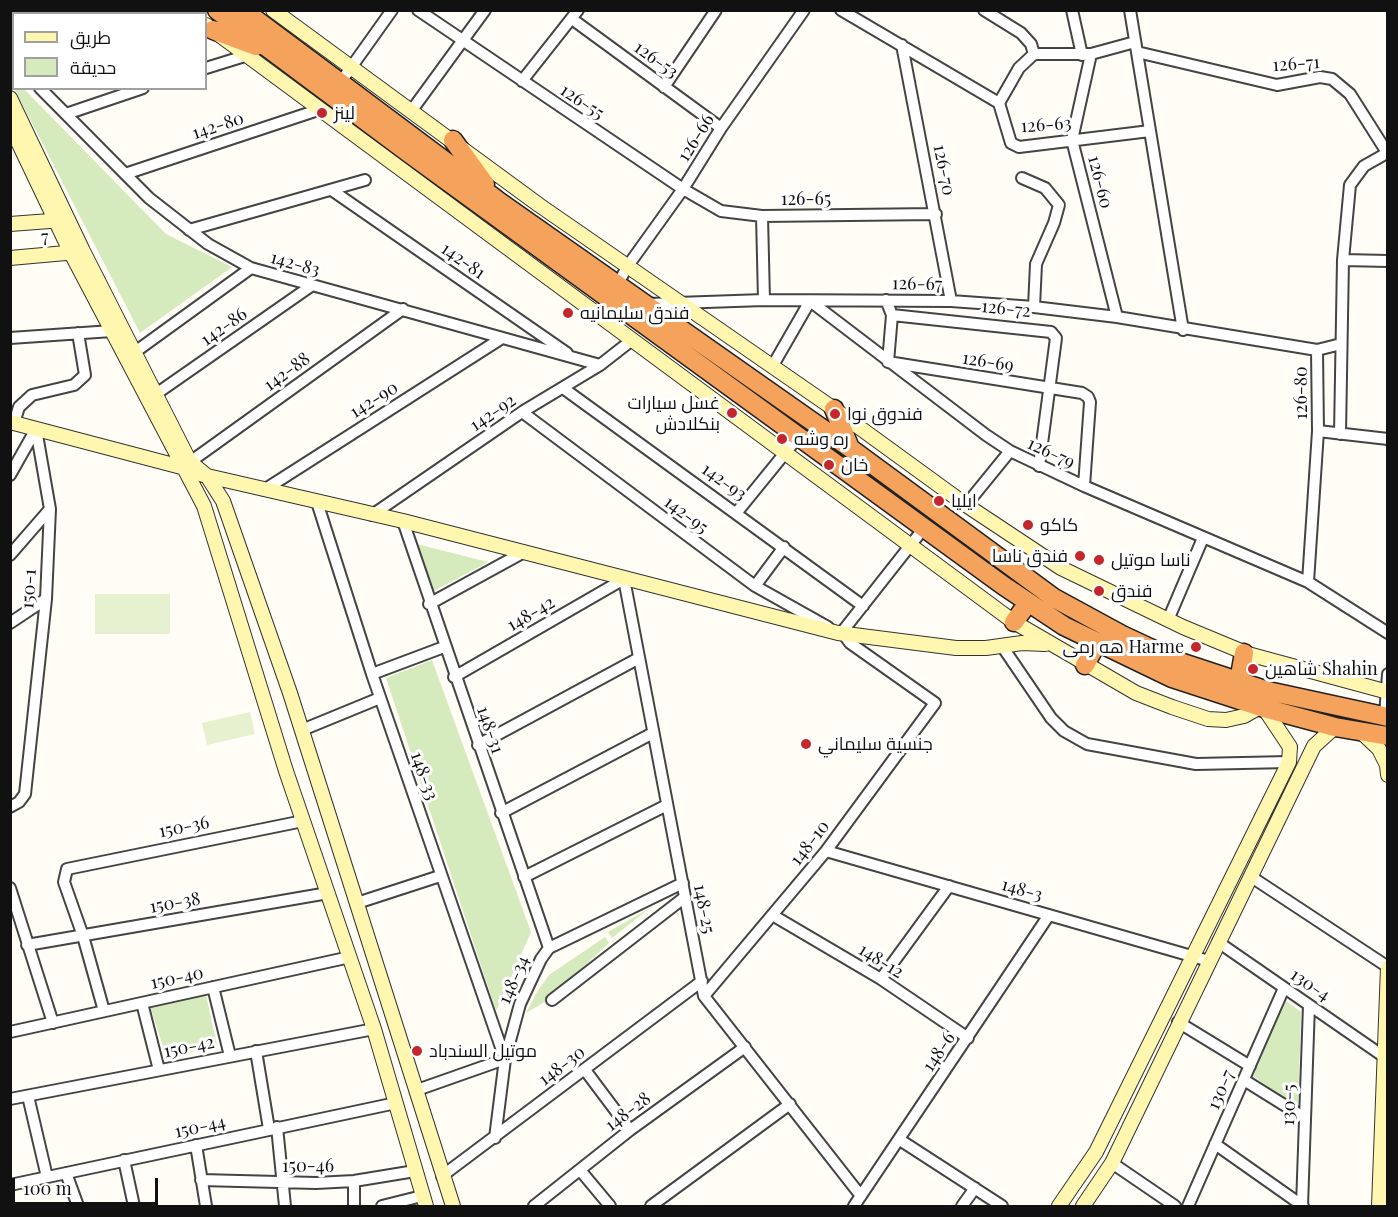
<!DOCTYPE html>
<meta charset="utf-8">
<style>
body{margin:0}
#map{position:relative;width:1398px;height:1217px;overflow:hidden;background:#fffdf5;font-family:"Playfair Display",Cairo,serif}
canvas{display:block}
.frame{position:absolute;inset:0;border:12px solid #111;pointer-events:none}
.legend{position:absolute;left:12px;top:12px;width:195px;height:78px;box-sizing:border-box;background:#fff;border:2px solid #a0a0a0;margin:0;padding:8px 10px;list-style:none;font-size:18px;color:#111}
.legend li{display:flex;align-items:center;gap:12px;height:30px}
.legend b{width:30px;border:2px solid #a0a0a0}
.scale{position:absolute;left:12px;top:1178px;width:146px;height:27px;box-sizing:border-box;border:3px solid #111;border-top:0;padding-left:8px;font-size:18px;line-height:21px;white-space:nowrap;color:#111;-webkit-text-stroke:4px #fff;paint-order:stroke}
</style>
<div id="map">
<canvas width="1398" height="1217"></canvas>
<div class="frame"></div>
<ul class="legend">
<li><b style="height:8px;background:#fff6b0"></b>طريق</li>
<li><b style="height:16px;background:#d5ebbd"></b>حديقة</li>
</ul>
<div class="scale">100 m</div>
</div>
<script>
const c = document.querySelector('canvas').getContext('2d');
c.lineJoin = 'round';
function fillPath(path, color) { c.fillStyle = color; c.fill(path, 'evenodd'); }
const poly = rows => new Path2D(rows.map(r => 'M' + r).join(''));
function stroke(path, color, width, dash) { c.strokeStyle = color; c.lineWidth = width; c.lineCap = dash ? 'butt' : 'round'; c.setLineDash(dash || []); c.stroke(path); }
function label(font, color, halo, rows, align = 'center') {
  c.font = font + ' "Playfair Display",Cairo,serif'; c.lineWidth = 6; c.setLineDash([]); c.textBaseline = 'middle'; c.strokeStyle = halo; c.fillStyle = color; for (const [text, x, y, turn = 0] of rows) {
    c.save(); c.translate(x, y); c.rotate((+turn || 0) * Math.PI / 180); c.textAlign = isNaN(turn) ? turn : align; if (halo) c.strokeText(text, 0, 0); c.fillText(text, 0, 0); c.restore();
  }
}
const green = poly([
 [14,88,24,89,166,234,232,267,140,333],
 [417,544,488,562,432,592],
 [432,660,531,932,496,1011,386,678],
 [650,908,612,938,608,932],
 [605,937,609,943,548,1000,526,1013,537,992,549,975],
 [205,991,217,1045,167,1059,149,1003],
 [1286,1001,1301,1012,1298,1108,1250,1074]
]);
const pitch = poly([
 [95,594,170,594,170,634,95,634],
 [250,712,255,734,207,745,202,723]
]);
const street = poly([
 [75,10,76,14],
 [418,10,683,189,721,211,762,216,936,214],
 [841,10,999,103],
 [984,10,1021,33,1031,44,1034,54],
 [1072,10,1082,55],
 [1130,10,1183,330],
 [149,14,159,10],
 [572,19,721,128],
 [902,45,951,301],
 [1137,52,1277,85,1320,77,1332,79,1350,94,1388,154],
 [1034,54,1019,68,999,103,1011,143,1019,147,1150,131],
 [1034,54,1091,54,1135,42],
 [1091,54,1072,140,1117,317],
 [10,59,14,62],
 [206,68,248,55],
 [522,81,578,10],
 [340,83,392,10],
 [664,87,716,10],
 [40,88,149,198,208,244,251,268,600,365],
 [412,110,485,10],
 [66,114,143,88],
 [125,174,321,109],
 [1022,178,1045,188,1059,205,1054,223,1036,264,1034,307],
 [333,191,567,353],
 [762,216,764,300],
 [189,230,365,180],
 [1343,260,1388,261],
 [618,284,627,267,683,189,721,128,804,10],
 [886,300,892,315,888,362,1082,393,1088,397,1090,402,1084,486],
 [648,304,764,300,951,301,1034,307,1117,317,1317,350,1341,344],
 [892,315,1051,332,1056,338,1039,466],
 [10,338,112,331],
 [135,352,251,268],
 [772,367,810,301,986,435,1010,451,1084,486,1308,582,1388,633],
 [563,388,863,606],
 [156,394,311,286],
 [522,412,755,586,828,627],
 [14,423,19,407,32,395,74,385,85,375,78,333],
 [1318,431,1388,439],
 [1340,434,1343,260,1350,185,1364,166,1387,153],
 [190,462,403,309],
 [10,475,36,429],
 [264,490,502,338],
 [317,502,372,674,505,1059,417,1090],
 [966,505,1010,451],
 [737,512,798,437],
 [372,515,522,412,600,365,632,340],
 [403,521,549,948],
 [10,555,50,509],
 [1308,582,1318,431,1317,350],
 [755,586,784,547],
 [429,604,524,552],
 [1168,620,1203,538],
 [10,623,46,599],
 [1002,646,1051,718,1064,731,1087,744,1196,764,1289,762],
 [372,674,444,647],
 [454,677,624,579,704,996,861,1196],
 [1385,716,1388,674],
 [302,730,380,698],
 [478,745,639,658],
 [10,807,19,802,25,794,46,599,50,509,36,429],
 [501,813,653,733],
 [826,851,1209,961],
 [1250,876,1388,967],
 [524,877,667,805],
 [10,888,53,1023],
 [357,903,440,876],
 [774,916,881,979,968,1038],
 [1218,942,1383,1056],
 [27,945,328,893],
 [881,979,949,886],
 [213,987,230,1056],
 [704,996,826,851,935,703,850,643,842,632,924,528],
 [552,1000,685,897],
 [142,1003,159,1070],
 [104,1011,83,936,64,882,67,869,303,821],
 [1178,1022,1250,1066],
 [10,1032,350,957],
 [256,1051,269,1129],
 [585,1070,630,1130],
 [1244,1080,1305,1118],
 [28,1096,47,1177],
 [10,1099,374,1029],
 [277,1127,285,1206],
 [495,1138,505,1059,520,1004,541,959,549,948,683,883],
 [900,1140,1002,1206],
 [1215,1144,1303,1206],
 [196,1145,206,1206],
 [124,1160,134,1206],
 [1112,1163,1175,1206],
 [580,1170,610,1206],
 [66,1173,78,1206],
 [442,1176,702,981],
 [201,1180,316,1183,354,1181,415,1171],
 [354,1181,354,1206],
 [10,1185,396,1103],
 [382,1206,422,1196],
 [534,1206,630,1130,745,1047],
 [651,1206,790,1104],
 [854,1206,1049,915],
 [962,1206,975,1188],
 [1188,1206,1284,988],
 [1302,1206,1309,1005]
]);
const secondary = poly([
 [186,10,190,14],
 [273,10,539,205,834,409,966,505,1061,568,1183,627,1248,654,1388,692],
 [206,25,1014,622,1136,693,1172,707,1208,719,1226,720,1244,716,1260,707],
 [10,98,83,251,190,462,207,476,223,501,290,693,453,1206],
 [10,125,71,253,204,506,286,771,374,1029,426,1206],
 [10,224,63,220],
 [10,258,77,252],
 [10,422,185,468],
 [203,475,403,521,838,633,956,648,986,648,1022,643,1045,644],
 [1361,732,1379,749,1387,765,1388,775],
 [1059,1206,1096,1152,1289,762,1290,747,1264,708],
 [1083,1206,1112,1163,1314,746,1335,727],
 [1379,1206,1388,967]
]);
const highway = poly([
 [217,10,410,154,1004,586,1064,626,1172,678,1264,708,1335,727,1388,736],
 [243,10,497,200,850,448,1054,598,1122,635,1180,662,1268,691,1388,717],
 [213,30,256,46],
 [453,140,485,184],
 [834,409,850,448],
 [1014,622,1028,603],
 [1085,665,1097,643],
 [1239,681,1244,653]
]);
const markers = [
 [322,113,6,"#c4262e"],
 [568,313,6,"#c4262e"],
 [732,413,6,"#c4262e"],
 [835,414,6,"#c4262e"],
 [782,439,6,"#c4262e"],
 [829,465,6,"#c4262e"],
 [939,501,6,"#c4262e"],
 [1028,525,6,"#c4262e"],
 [1080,556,6,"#c4262e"],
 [1099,560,6,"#c4262e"],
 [1099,591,6,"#c4262e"],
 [1196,647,6,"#c4262e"],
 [1253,669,6,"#c4262e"],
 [806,744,6,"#c4262e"],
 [417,1051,6,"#c4262e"]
];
const streetNames = [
 ["126-53",656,60,36],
 ["126-71",1296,64,-4],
 ["126-55",582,102,34],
 ["126-63",1046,125,-4],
 ["142-80",218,126,-18],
 ["126-66",696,138,-58],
 ["126-70",944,170,79],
 ["126-60",1100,182,76],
 ["126-65",806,199],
 ["7",45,237,-5],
 ["142-81",463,261,35],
 ["142-83",295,264,16],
 ["126-67",917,284,1],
 ["126-72",1006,309,6],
 ["142-86",224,327,-35],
 ["126-69",988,362,9],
 ["142-88",287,372,-36],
 ["126-80",1301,393,-90],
 ["142-90",374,400,-32],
 ["142-92",493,413,-34],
 ["126-79",1051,453,25],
 ["142-93",724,482,36],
 ["142-95",686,515,37],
 ["150-1",29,589,-86],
 ["148-42",531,614,-30],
 ["148-31",490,730,71],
 ["148-33",424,776,71],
 ["150-36",184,827,-11],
 ["148-10",810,843,-52],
 ["148-3",1022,890,16],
 ["150-38",175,903,-10],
 ["148-25",704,909,79],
 ["148-12",881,961,32],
 ["150-40",177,978,-12],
 ["148-34",514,980,-66],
 ["130-4",1310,985,34],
 ["150-42",189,1047,-11],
 ["148-6",939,1052,-56],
 ["148-30",562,1066,-37],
 ["130-7",1221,1090,-66],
 ["130-5",1289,1105,-88],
 ["148-28",628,1112,-37],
 ["150-44",200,1127,-12],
 ["150-46",308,1166]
];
const poiNames = [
 ["لينز",334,113],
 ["فندق سليمانيه",580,313],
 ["غسل سيارات",720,403,"right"],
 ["بنكلادش",720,424,"right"],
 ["فندوق نوا",847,414],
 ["ره وشه",794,439],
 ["خان",841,465],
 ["ايليا",951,501],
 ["كاكو",1040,525],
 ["فندق ناسا",1068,556,"right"],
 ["ناسا موتيل",1111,560],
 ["فندق",1111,591],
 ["هه رمی Harme",1184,647,"right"],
 ["شاهین Shahin",1265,669],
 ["جنسية سليماني",818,744],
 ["موتيل السندباد",429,1051]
];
fillPath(green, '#d5ebbd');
fillPath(pitch, '#e6f2cf');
stroke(street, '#444', 14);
stroke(secondary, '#333', 16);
stroke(highway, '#222', 21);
stroke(street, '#fff', 10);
stroke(secondary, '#fff6b0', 14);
stroke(highway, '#f5a25d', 18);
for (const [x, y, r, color] of markers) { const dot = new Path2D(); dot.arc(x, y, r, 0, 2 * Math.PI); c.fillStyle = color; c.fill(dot); stroke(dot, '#fff', 2); }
label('18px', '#111', '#fff', streetNames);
label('18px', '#111', '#fff', poiNames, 'left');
</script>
